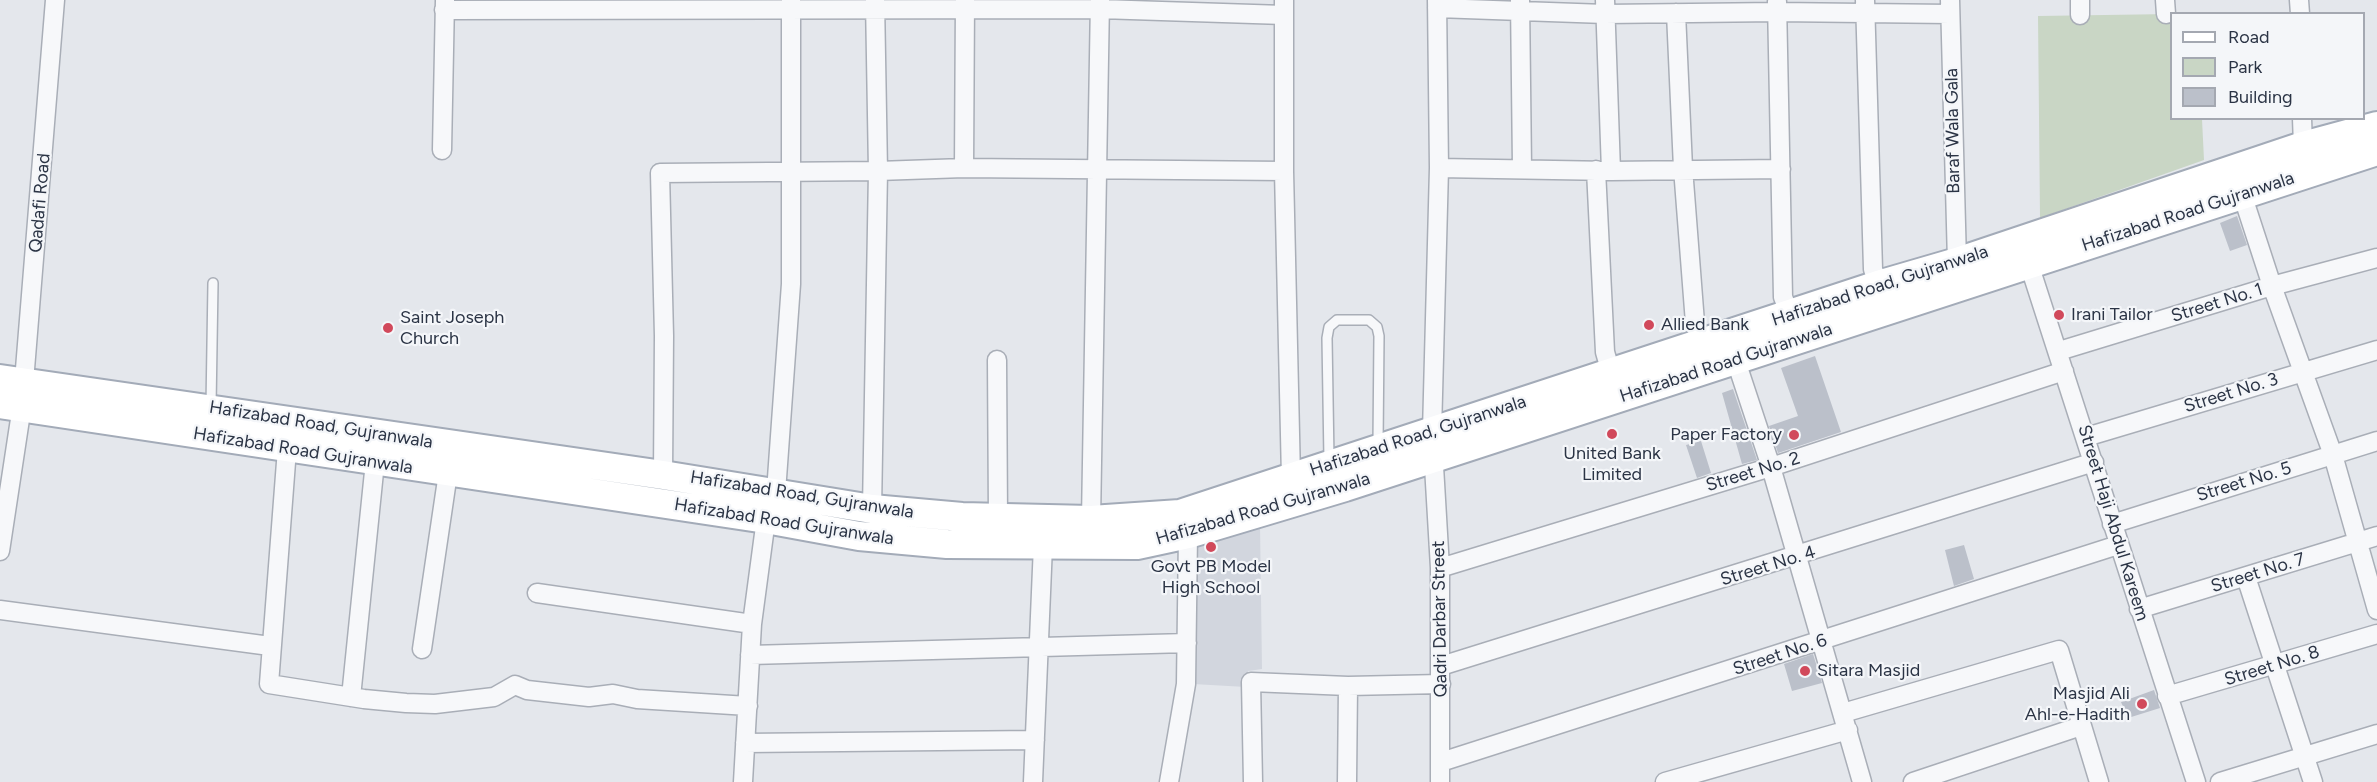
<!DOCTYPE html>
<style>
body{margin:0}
#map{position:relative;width:2377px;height:782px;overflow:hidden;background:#e4e7ec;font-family:Figtree,sans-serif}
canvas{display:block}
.legend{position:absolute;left:2170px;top:12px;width:195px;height:108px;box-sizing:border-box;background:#f4f6f9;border:2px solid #a4a8b1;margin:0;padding:8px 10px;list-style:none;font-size:18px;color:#2b3445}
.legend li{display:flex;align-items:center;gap:12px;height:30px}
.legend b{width:30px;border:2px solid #a4a8b1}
</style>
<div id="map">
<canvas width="2377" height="782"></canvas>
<ul class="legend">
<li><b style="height:8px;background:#fff"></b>Road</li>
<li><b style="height:16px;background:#c9d6c5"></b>Park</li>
<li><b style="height:16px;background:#bbc0ca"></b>Building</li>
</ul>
</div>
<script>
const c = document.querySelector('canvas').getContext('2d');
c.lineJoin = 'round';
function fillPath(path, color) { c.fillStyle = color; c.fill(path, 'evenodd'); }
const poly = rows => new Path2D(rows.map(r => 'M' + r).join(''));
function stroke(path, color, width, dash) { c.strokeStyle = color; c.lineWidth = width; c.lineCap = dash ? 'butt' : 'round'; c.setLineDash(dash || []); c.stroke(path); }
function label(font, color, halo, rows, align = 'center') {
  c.font = font + ' Figtree,sans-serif'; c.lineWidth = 4.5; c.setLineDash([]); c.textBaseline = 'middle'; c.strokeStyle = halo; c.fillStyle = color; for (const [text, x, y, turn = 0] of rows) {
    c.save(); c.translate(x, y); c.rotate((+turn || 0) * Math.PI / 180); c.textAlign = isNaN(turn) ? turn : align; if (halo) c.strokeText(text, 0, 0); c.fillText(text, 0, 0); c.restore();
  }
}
const built = poly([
 [1260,524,1262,669,1248,671,1246,687,1193,684,1193,542]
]);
const green = poly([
 [2171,14,2172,118,2202,119,2204,160,2040,218,2038,16]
]);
const building = poly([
 [2237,216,2247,245,2230,251,2220,223],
 [1815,356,1841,432,1778,453,1769,426,1798,416,1781,368],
 [1733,389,1757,460,1742,464,1722,393],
 [1701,441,1711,473,1697,478,1686,445],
 [1964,545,1974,579,1954,586,1945,550],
 [1813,654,1822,683,1792,691,1784,664],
 [2154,690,2160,708,2128,718,2121,702]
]);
const lane = poly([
 [211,406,213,283],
 [1329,460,1327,338,1329,327,1337,320,1369,320,1377,327,1379,336,1378,444]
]);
const street = poly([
 [1284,0,1284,171,1291,478],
 [1437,0,1439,168,1432,432,1440,568,1440,782],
 [1520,0,1522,167],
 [1605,0,1611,171],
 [1865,0,1873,269,1878,285],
 [1950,0,1957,262],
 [2165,0,2166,14],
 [2299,0,2300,14],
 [1777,2,1783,297,1790,315],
 [1437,8,1605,14,1777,12,1950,14],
 [444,10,1100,9,1284,15],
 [1676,13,1683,168,1695,323,1701,344],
 [2080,15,2080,0],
 [2302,118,2303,146],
 [442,150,445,0],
 [964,168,965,0],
 [1439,168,1611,171,1781,169],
 [1596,170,1605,352,1611,373],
 [2242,194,2272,286,2333,455,2377,610],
 [2029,264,2196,782],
 [2059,351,2272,286,2377,258],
 [997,360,998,518],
 [1736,361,1771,467,1862,782],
 [2086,437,2377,350],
 [287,449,269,684,364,699,406,703,435,704,494,697,515,685,527,690,589,697,613,694,637,699,748,706],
 [663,475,664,336,660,173,878,171,964,168,1284,171],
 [776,492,791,284,791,0],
 [872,509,878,171,875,0],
 [1091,520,1100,0],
 [2112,524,2377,441],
 [0,551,22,406,55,0],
 [1440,568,1771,467,2064,371],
 [2246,577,2313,782],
 [537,593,752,624],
 [2139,609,2377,536],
 [0,610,270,646],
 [422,649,448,473],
 [750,655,1187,643],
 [1441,666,2094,462],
 [2167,696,2377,634],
 [351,697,375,462],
 [1843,713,2059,650,2099,782],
 [745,743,1035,740],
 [1441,762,2118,545],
 [743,782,752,624,766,519],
 [1033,782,1043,545],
 [1169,782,1186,684,1188,534],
 [1253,782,1251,682,1348,686,1441,684],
 [1347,782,1348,686],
 [1665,782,1848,730],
 [1913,782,2081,726],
 [2220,782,2377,734]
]);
const primary = poly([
 [0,379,663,475,872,509,962,517,1091,520,1180,514,1878,285,1957,262,2303,146,2377,126],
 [0,404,766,519,859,536,947,544,1137,545,1188,534,1345,487,2377,151]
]);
const markers = [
 [2059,315,6,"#d1495b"],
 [1649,325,6,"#d1495b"],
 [388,328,6,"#d1495b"],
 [1612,434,6,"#d1495b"],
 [1794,435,6,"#d1495b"],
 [1211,547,6,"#d1495b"],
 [1805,671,6,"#d1495b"],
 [2142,704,6,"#d1495b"]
];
const streetNames = [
 ["Baraf Wala Gala",1953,131,-91],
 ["Qadafi Road",40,203,-85],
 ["Hafizabad Road Gujranwala",2188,212,-18],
 ["Hafizabad Road, Gujranwala",1880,286,-18],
 ["Street No. 1",2217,303,-17],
 ["Hafizabad Road Gujranwala",1726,363,-18],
 ["Street No. 3",2231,393,-17],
 ["Hafizabad Road, Gujranwala",321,425,9],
 ["Hafizabad Road, Gujranwala",1418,436,-18],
 ["Hafizabad Road Gujranwala",303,451,9],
 ["Street No. 2",1753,472,-17],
 ["Street No. 5",2244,482,-17],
 ["Hafizabad Road, Gujranwala",802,495,9],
 ["Hafizabad Road Gujranwala",1263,509,-16],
 ["Hafizabad Road Gujranwala",784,522,9],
 ["Street Haji Abdul Kareem",2113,523,73],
 ["Street No. 4",1768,566,-17],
 ["Street No. 7",2258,573,-17],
 ["Qadri Darbar Street",1440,619,-91],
 ["Street No. 6",1780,655,-18],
 ["Street No. 8",2272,666,-17]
];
const poiNames = [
 ["Irani Tailor",2071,315],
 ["Saint Joseph",400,318],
 ["Church",400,339],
 ["Allied Bank",1661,325],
 ["Paper Factory",1782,435,"right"],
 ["United Bank",1612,454,"center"],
 ["Limited",1612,475,"center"],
 ["Govt PB Model",1211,567,"center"],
 ["High School",1211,588,"center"],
 ["Sitara Masjid",1817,671],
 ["Masjid Ali",2130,694,"right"],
 ["Ahl-e-Hadith",2130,715,"right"]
];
fillPath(built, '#d2d6de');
fillPath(green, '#c9d6c5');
fillPath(building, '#bbc0ca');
stroke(lane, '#a9aeb7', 12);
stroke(street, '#a9aeb7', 21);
stroke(primary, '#a3abb8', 32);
stroke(lane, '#f7f8fa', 9);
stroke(street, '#f7f8fa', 18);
stroke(primary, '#fff', 28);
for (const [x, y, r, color] of markers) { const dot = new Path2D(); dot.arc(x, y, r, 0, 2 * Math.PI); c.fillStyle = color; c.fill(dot); stroke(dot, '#f4f6f9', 2); }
label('18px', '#2b3445', '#f4f6f9', streetNames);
label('18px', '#2b3445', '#f4f6f9', poiNames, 'left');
</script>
